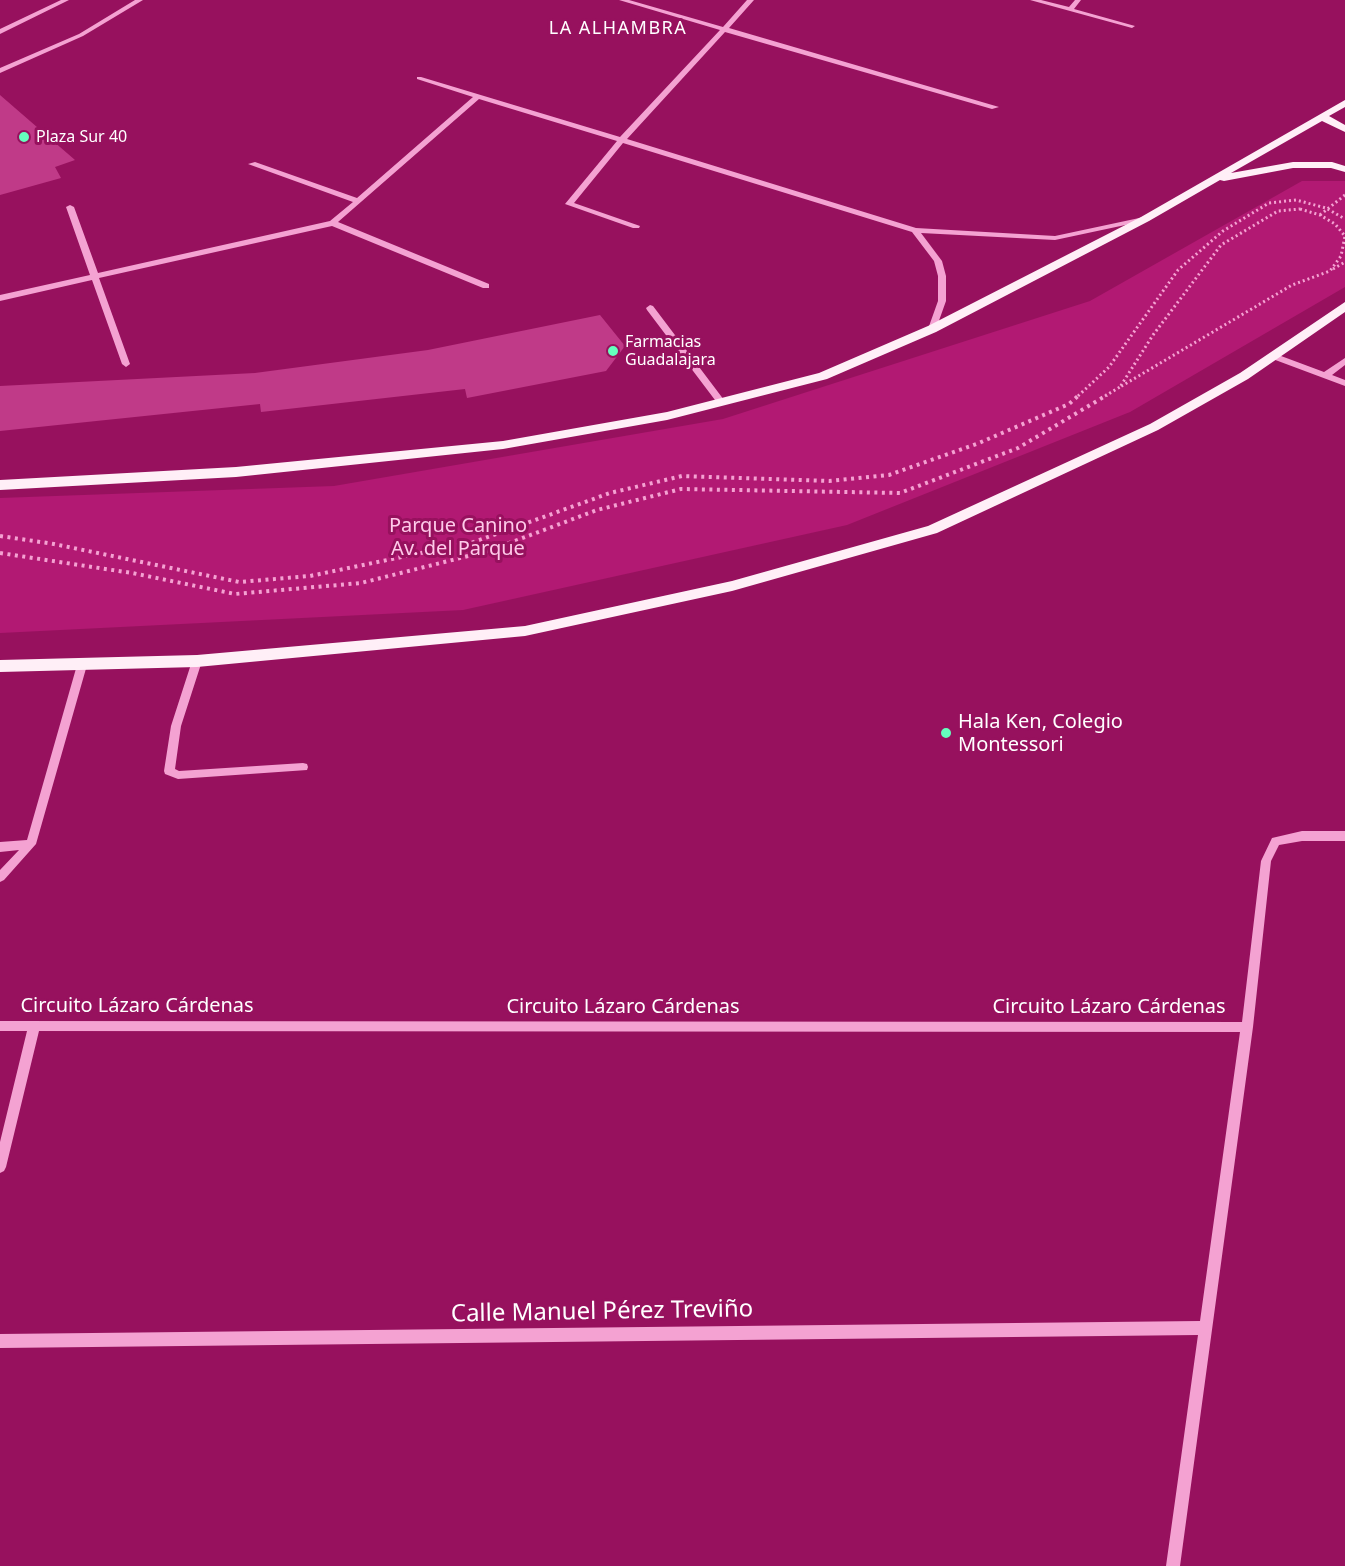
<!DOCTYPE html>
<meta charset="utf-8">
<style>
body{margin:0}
canvas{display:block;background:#97115e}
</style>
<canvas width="1345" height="1566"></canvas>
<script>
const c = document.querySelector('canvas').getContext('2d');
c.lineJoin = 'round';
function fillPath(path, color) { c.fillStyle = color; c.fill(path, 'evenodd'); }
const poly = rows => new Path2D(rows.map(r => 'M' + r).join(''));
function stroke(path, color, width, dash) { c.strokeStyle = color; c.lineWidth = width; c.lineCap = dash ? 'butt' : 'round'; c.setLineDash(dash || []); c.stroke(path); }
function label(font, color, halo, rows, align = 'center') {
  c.font = font + ' "Noto Sans",sans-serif'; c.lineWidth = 6; c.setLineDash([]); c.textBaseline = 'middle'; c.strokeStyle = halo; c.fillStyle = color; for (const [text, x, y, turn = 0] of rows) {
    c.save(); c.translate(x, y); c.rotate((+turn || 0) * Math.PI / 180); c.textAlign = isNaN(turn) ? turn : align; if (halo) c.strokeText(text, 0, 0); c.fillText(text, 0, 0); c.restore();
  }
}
const green = poly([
 [1302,181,1345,181,1345,287,1130,412,847,525,463,610,0,633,0,498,334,486,723,419,1090,301]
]);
const building = poly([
 [0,95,75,160,55,167,61,178,0,195],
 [600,315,625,346,606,371,467,398,465,389,261,412,260,404,0,431,0,386,255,373,428,350]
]);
const pathFar1 = poly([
 [1300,209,1320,215,1335,224,1345,236,1341,256,1330,271,1292,285,1120,387,1153,335,1221,245,1278,211,1300,209],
 [1320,215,1345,195],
 [1333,269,1345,262],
 [1078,396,1109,367,1178,270,1223,231,1269,203,1296,200,1326,208,1345,219],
 [1105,396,1120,387]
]);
const path = poly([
 [0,536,54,544,239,582,310,576,474,542,610,493,682,476,829,481,889,475,979,443,1069,404,1079,395],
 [0,553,132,573,235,594,361,583,488,551,597,510,681,489,900,493,1018,448,1107,395]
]);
const minor = poly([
 [61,0,69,0,0,34,0,29,61,0],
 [135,0,143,0,83,36,0,73,0,68,79,34,135,0],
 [619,0,629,0,723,27,747,0,754,0,729,28,999,107,992,109,725,32,627,139,916,228,1055,236,1144,217,1148,219,1144,221,1055,240,921,233,942,261,946,276,946,301,936,329,932,332,928,329,938,301,938,276,934,261,912,232,623,143,574,203,640,226,639,228,633,228,565,204,617,141,479,99,338,222,489,284,489,288,483,288,332,226,99,278,130,364,126,367,122,364,92,280,0,301,0,295,90,275,66,207,70,205,74,207,98,273,330,221,353,202,248,164,255,162,357,198,473,97,417,79,417,77,421,77,620,137,720,30,619,0],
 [1030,0,1041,0,1069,7,1075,0,1081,0,1074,9,1135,26,1132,28,1030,0],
 [650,305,653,306,724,400,724,404,718,404,647,310,646,308,650,305],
 [1273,353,1324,372,1345,358,1345,365,1332,375,1345,380,1345,386,1270,358,1270,354,1273,353],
 [197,657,202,661,181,726,175,769,179,771,303,763,307,764,308,767,307,770,178,779,165,774,164,771,171,726,192,661,197,657],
 [82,661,87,665,36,844,4,880,0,882,0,870,19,850,0,852,0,842,27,840,77,665,82,661],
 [1302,831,1345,831,1345,841,1302,841,1279,845,1271,861,1253,1027,1180,1566,1166,1566,1198,1335,0,1348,0,1334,1200,1321,1240,1032,39,1031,6,1167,4,1171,0,1173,0,1142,27,1031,0,1031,0,1021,1242,1022,1261,861,1272,838,1302,831]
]);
const major = poly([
 [1345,100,1345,107,1329,116,1345,125,1345,132,1322,121,1231,173,1293,162,1332,162,1345,166,1345,172,1331,168,1293,168,1224,181,1220,180,1149,221,936,332,827,379,667,420,503,449,236,477,0,490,0,480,236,467,503,441,667,412,819,373,928,326,1141,217,1345,100],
 [1345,302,1345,312,1248,379,1158,430,937,533,732,591,525,636,197,667,0,672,0,660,197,655,525,626,732,581,928,526,1150,424,1240,373,1345,302]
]);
const markers = [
 [24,137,6,"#65ffbd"],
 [613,351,6,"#65ffbd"],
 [946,733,6,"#65ffbd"]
];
const farPoinames = [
 ["Plaza Sur 40",36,137],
 ["Farmacias",625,342],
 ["Guadalajara",625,360]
];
const farNeighbourhoodnames = [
 ["LA ALHAMBRA",618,29]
];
const parkNames = [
 ["Parque Canino",458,526],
 ["Av. del Parque",458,549]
];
const poiNames = [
 ["Hala Ken, Colegio",958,722],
 ["Montessori",958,745]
];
const streetNames = [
 ["Circuito Lázaro Cárdenas",137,1006],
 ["Circuito Lázaro Cárdenas",623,1007],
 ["Circuito Lázaro Cárdenas",1109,1007]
];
const nearStreetnames = [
 ["Calle Manuel Pérez Treviño",602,1312,-1]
];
fillPath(green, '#b21973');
fillPath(building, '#c03a88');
stroke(pathFar1, '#f4a2d2', 3, [2, 3]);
stroke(path, '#f4a2d2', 4, [3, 4.5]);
fillPath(minor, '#f4a2d2');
fillPath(major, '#ffeff7');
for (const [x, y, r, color] of markers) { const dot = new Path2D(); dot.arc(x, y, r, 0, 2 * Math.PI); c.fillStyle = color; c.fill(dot); stroke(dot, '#97115e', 2); }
label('16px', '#fff', '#97115e', farPoinames, 'left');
c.letterSpacing = '1.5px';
label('18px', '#fff', '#97115e', farNeighbourhoodnames);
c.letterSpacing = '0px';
label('20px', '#fecae9', '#97115e', parkNames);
label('20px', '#fff', '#97115e', poiNames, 'left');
label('20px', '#fff', '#97115e', streetNames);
label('24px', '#fff', '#97115e', nearStreetnames);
</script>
